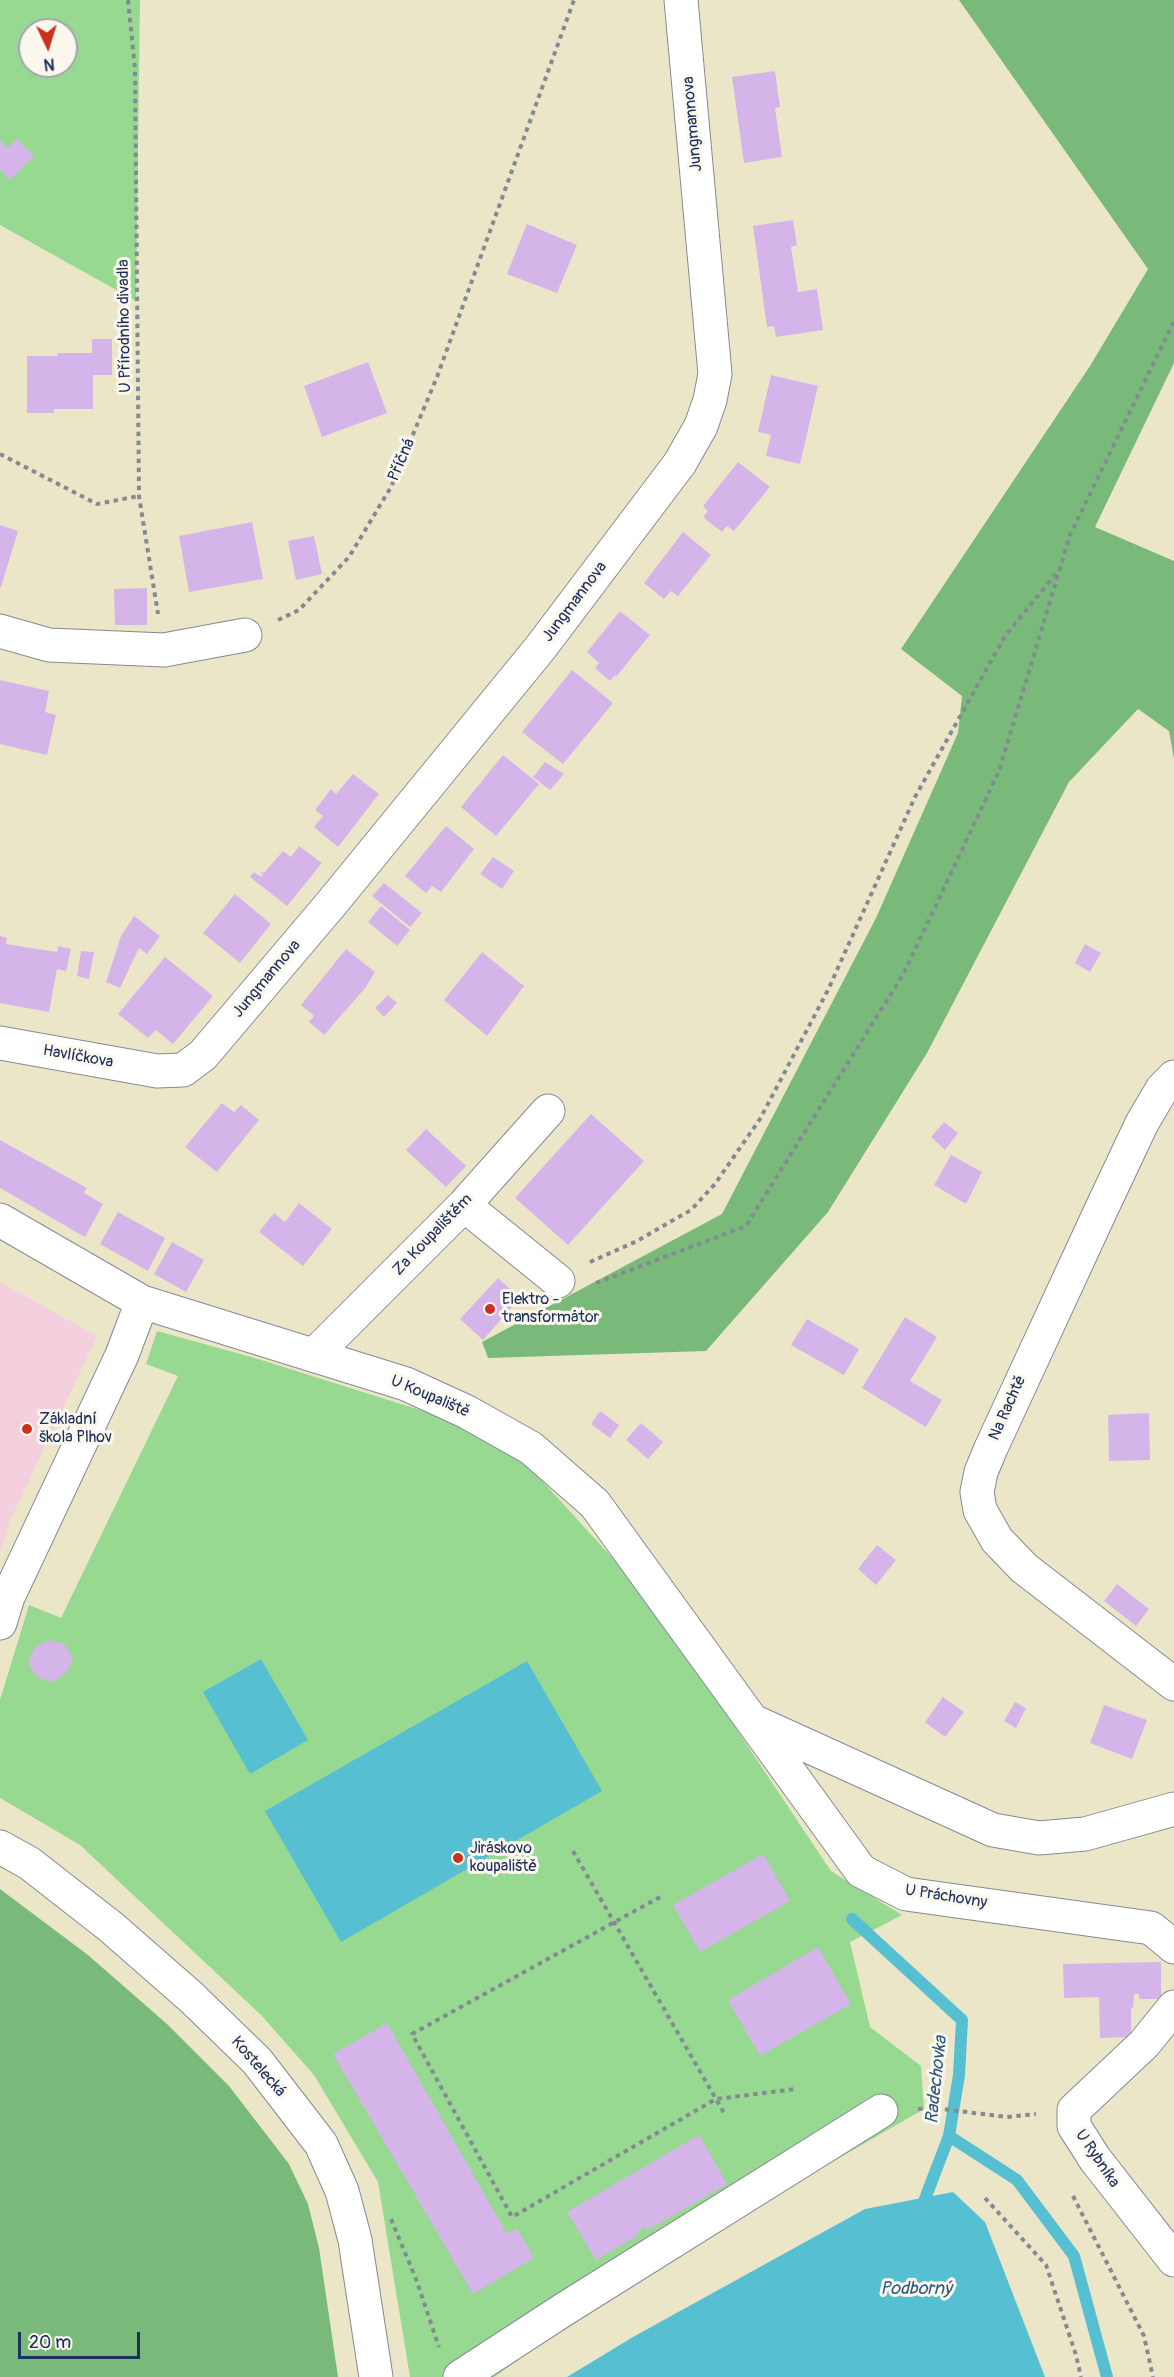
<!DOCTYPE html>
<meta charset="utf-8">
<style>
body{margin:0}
#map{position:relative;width:1174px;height:2377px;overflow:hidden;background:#ece6c9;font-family:Pangolin,sans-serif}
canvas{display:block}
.north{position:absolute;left:18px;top:18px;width:60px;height:60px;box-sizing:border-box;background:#fbf7ec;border:2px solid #a1a7b3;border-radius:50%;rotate:176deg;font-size:16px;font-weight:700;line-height:24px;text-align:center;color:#1b2f5e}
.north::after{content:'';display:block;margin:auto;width:21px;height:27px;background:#c8321e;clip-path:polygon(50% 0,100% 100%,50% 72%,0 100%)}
.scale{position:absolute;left:18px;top:2332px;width:122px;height:27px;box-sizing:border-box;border:3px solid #1b2f5e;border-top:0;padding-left:8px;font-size:18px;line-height:21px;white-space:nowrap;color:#1b2f5e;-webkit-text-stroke:4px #fbf7ec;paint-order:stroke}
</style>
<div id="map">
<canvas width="1174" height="2377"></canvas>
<div class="north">N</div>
<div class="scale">20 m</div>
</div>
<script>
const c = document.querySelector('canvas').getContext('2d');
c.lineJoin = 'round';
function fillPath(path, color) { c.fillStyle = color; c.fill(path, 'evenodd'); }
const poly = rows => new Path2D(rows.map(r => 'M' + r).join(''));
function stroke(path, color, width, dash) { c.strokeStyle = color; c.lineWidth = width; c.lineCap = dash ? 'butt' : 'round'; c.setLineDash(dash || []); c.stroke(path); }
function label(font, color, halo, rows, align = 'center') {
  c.font = font + ' Pangolin,sans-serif'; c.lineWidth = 6; c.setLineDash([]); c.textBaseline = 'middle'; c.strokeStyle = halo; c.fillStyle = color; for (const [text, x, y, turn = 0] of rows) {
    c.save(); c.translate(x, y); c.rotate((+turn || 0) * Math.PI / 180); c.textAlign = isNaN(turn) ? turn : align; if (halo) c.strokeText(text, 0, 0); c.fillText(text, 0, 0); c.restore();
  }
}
const built = poly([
 [0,1282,97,1336,10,1521,0,1552]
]);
const green = poly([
 [0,0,140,0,136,301,0,225],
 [30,30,66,30,66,66,30,66],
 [157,1331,255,1358,436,1415,524,1461,649,1598,831,1871,902,1915,850,1942,870,2027,921,2066,924,2109,654,2265,494,2377,410,2377,378,2182,314,2075,261,2015,80,1845,0,1798,0,1700,29,1605,61,1618,178,1376,146,1364]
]);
const forest = poly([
 [959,0,1174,0,1174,363,1095,527,1174,561,1174,759,1169,731,1138,709,1069,782,927,1053,828,1212,706,1351,488,1358,482,1342,722,1214,876,918,958,733,962,696,901,649,1090,366,1148,269],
 [0,1889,88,1955,167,2024,229,2086,289,2164,308,2204,319,2248,338,2377,0,2377]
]);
const water = poly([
 [261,1659,308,1740,250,1774,203,1692],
 [527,1661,602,1791,341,1942,265,1811],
 [953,2192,985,2222,1045,2377,567,2377,633,2337,865,2209]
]);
const stream = poly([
 [852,1919,962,2020,959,2075,949,2136,920,2212],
 [949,2136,1017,2180,1074,2256,1107,2377]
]);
const building = poly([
 [775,71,780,107,775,108,782,157,744,163,732,77],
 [17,139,34,156,10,180,0,170,0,140,8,148],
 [793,220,797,245,791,247,798,292,817,289,823,330,776,337,774,326,767,327,753,226],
 [527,224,577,245,557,293,507,274],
 [92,339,112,339,112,375,93,375,93,409,54,409,54,413,27,413,27,356,57,356,58,353,92,353],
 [368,362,387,413,322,437,304,386],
 [771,375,818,386,800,464,766,456,771,435,758,432],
 [738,462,770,487,734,531,727,526,722,532,703,517,708,511,703,506],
 [252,522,263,579,189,592,179,536],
 [0,525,18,531,1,587,0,587],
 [683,532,711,555,678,596,671,591,664,599,644,583],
 [314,536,322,574,296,580,288,541],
 [147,588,147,625,115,625,114,589],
 [620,611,650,635,616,677,615,675,610,681,595,668,599,663,587,652],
 [572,670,613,703,563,764,522,732],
 [0,680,49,691,45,712,56,715,47,755,0,744],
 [503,755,539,784,496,836,461,807],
 [545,762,564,774,550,790,533,777],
 [353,774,379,794,338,847,314,827,323,816,315,810,331,789,336,794],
 [446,826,474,849,441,892,432,886,426,893,405,876],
 [299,846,322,863,287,906,250,877,254,872,261,877,263,875,260,871,264,873,283,851,291,857],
 [493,857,514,871,502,889,480,874],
 [384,883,422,913,410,927,372,896],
 [235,894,271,924,240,963,203,933],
 [381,906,410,930,397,946,368,922],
 [134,916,160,936,147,954,139,948,120,988,106,982,121,936],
 [0,936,7,938,6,944,57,952,58,946,71,949,66,971,57,969,49,1012,0,1003],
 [1085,944,1101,953,1090,972,1075,963],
 [346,949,375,972,366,987,324,1035,309,1022,314,1016,301,1005],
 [81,951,94,952,89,979,77,976],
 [482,952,524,986,487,1036,444,1000],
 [165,957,213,996,173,1044,156,1030,148,1038,118,1014],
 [388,995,397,1003,384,1017,375,1008],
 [222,1103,234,1112,241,1105,259,1120,217,1172,185,1147],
 [591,1114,644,1161,568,1245,515,1198],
 [944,1122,958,1133,945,1150,931,1137],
 [426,1129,466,1166,446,1187,406,1150],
 [0,1140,87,1188,84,1193,103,1204,85,1237,0,1188],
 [951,1155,982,1172,966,1204,934,1185],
 [299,1203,332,1229,303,1266,259,1232,274,1213,285,1222],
 [118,1212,165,1238,148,1271,100,1244],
 [172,1242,204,1260,186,1292,154,1274],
 [498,1278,520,1298,483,1340,460,1319],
 [905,1317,937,1337,910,1381,942,1400,926,1427,862,1388],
 [807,1319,859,1349,844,1375,791,1345],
 [600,1411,619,1425,610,1438,591,1424],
 [1149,1413,1150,1460,1109,1461,1108,1415],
 [641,1423,663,1442,648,1459,626,1440],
 [877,1545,896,1560,876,1585,858,1569],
 [1117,1584,1149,1609,1136,1626,1104,1601],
 [49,1640,64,1644,73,1658,67,1672,53,1682,37,1677,28,1663,35,1647],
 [943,1697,964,1712,945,1737,925,1722],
 [1015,1702,1026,1708,1016,1728,1004,1721],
 [1104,1705,1147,1720,1132,1759,1090,1743],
 [763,1854,790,1901,700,1952,673,1905],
 [818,1947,851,2004,760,2056,728,2000],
 [1161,1962,1161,1999,1139,1999,1139,1994,1134,1994,1133,2008,1131,2008,1131,2037,1100,2038,1099,1997,1064,1998,1063,1964],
 [387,2023,507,2234,517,2229,534,2258,473,2294,333,2054],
 [699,2135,727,2184,648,2230,645,2227,637,2231,639,2235,596,2260,567,2212]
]);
const path = poly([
 [128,0,135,69,139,496,158,614],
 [0,454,97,504,139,496],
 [278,620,299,610,349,557,391,487,437,377,574,0],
 [590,1262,637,1241,691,1210,715,1184,760,1119,828,990,915,797,1005,636,1058,571],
 [596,1283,746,1226,904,973,999,771,1070,535,1174,321],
 [573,1851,724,2113],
 [660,1897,412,2034,512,2217,716,2099,796,2089],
 [918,2109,934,2108,1007,2117,1036,2114],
 [1073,2196,1144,2336,1153,2377],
 [985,2198,1046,2265,1076,2355,1081,2377],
 [391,2219,416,2279,439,2347]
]);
const minor = poly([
 [0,631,49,645,164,650,245,635],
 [0,1043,157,1071,183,1070,203,1055,331,904,541,647,680,463,701,426,710,400,715,374,681,0],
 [1174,1077,1162,1089,1142,1123,1101,1210,991,1448,981,1472,977,1492,980,1510,997,1540,1024,1568,1174,1684],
 [464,1205,558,1281],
 [0,1220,142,1302,406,1384,467,1412,531,1448,595,1504,861,1871,906,1894,1151,1928,1174,1947],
 [314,1355,464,1205,548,1111],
 [0,1623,8,1597,122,1355,142,1302],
 [755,1722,993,1830,1039,1838,1085,1834,1174,1809],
 [1174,2007,1144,2044,1074,2110,1074,2126,1095,2159,1174,2260],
 [460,2377,563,2310,881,2111]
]);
const major = poly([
 [0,1847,29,1863,111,1927,191,1997,257,2061,321,2144,342,2191,355,2240,376,2377]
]);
const markers = [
 [490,1309,6,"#c8321e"],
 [27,1429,6,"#c8321e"],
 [458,1858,6,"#c8321e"]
];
const streetNames = [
 ["Jungmannova",693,124,-95],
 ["U Přírodního divadla",125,326,-91],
 ["Příčná",402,460,-67],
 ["Jungmannova",575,602,-53],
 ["Jungmannova",267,979,-50],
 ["Havlíčkova",78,1057,10],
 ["Za Koupalištěm",433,1235,-46],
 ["U Koupaliště",430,1397,23],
 ["Na Rachtě",1008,1408,-66],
 ["U Práchovny",946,1897,9],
 ["Kostelecká",258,2067,49],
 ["U Rybníka",1097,2159,56]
];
const poiNames = [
 ["Elektro -",502,1300],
 ["transformátor",502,1318],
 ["Základní",39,1420],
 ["škola Plhov",39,1438],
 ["Jiráskovo",470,1849],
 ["koupaliště",470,1867]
];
const waterNames = [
 ["Radechovka",937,2080,-84],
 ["Podborný",916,2289]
];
fillPath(built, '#f4cfde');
fillPath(green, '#97d990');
fillPath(forest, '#79b97a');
fillPath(water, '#56c0d2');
stroke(stream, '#56c0d2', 12);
fillPath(building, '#d5b5e9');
stroke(minor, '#848a94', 35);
stroke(major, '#848a94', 35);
stroke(path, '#848a94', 4, [4.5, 4.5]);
stroke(minor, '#fff', 33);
stroke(major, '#fff', 33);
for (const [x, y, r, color] of markers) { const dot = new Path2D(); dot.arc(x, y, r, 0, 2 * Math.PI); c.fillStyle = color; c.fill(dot); stroke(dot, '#fbf7ec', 2); }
label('16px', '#1b2f5e', '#fbf7ec', streetNames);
label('16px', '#1b2f5e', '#fbf7ec', poiNames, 'left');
label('italic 18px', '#2d5a81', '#fbf7ec', waterNames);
</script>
